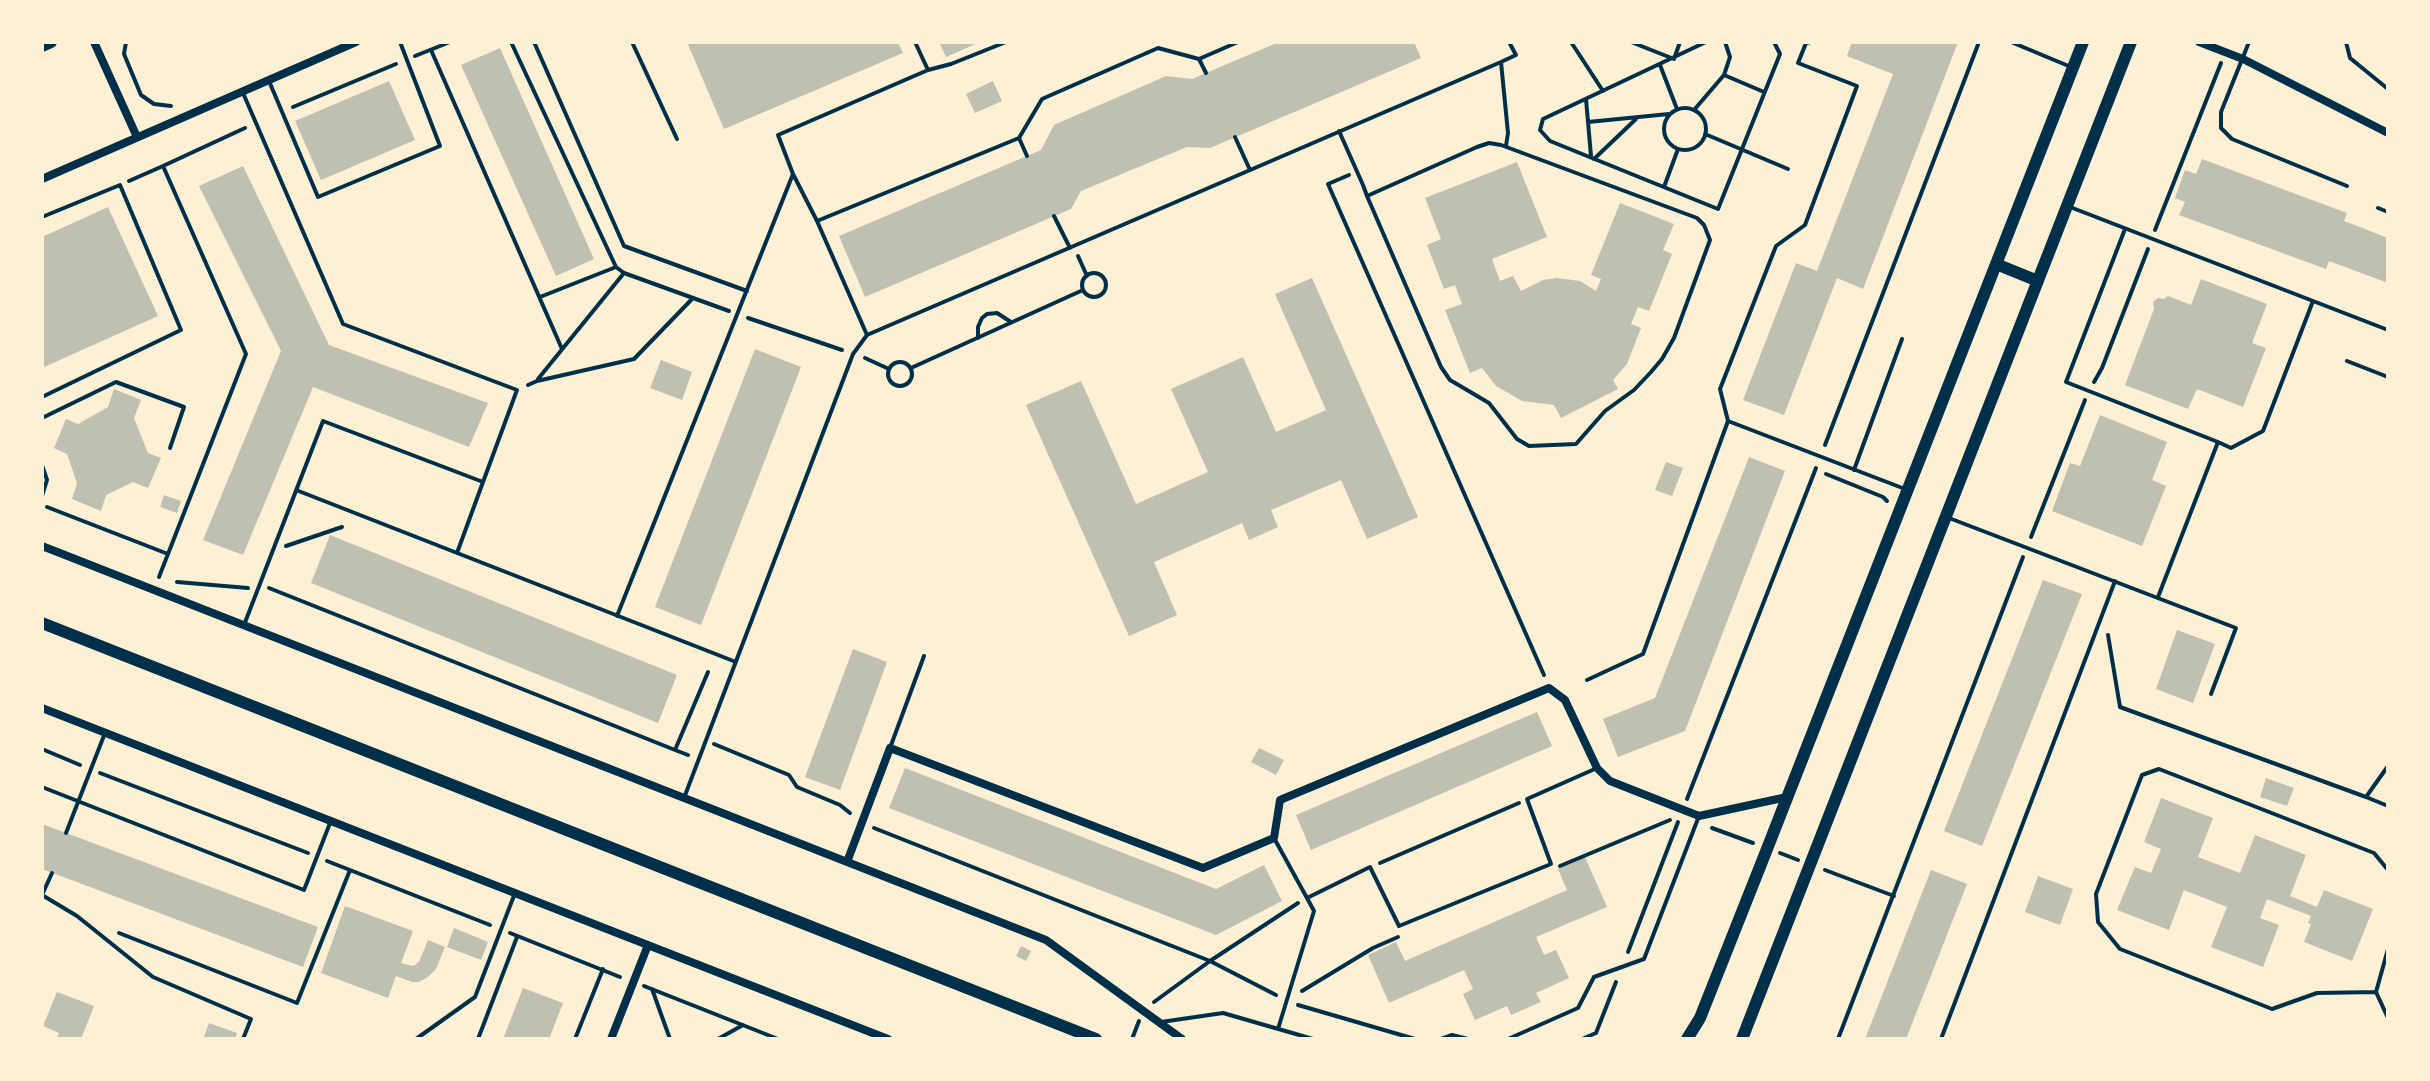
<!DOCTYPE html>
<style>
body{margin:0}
#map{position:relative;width:2430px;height:1081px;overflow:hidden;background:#fdf0d5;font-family:"Fira Sans Condensed",sans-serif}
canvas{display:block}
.frame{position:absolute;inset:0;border:44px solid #fdf0d5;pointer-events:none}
</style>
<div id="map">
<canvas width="2430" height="1081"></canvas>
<div class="frame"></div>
</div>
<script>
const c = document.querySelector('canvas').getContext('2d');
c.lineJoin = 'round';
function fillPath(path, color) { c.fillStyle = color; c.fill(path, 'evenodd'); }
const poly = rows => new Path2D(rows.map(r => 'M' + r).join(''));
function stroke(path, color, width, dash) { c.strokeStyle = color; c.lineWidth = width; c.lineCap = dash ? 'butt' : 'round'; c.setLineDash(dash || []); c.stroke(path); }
const building = poly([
 [687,42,898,42,903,53,724,129],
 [939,42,980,42,946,57],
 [1279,42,1414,42,1421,58,1210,148,1187,147,1081,191,1071,209,865,297,839,236,1041,150,1054,125,1166,76,1192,79],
 [1852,42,1958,42,1863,289,1837,278,1784,415,1743,400,1796,263,1817,271,1893,74,1847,56],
 [500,48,594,259,556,276,461,65],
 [389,81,415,140,321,180,295,121],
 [993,81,1002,101,975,113,966,94],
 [2202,159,2347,213,2344,221,2388,238,2388,283,2329,261,2326,269,2179,215,2185,202,2175,198,2185,170,2196,174],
 [1517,162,1547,237,1492,259,1500,281,1513,276,1521,291,1543,280,1557,278,1580,281,1596,291,1601,279,1591,275,1620,203,1674,224,1663,250,1672,254,1649,311,1638,307,1631,324,1641,328,1627,364,1613,380,1618,389,1561,418,1554,405,1522,401,1496,386,1482,368,1470,373,1445,310,1462,304,1455,285,1444,289,1427,245,1441,239,1425,198],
 [243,166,329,345,488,403,469,447,313,387,243,555,203,540,281,351,199,186],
 [108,207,158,316,42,368,42,237],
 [1312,278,1418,517,1367,539,1341,480,1271,510,1278,527,1249,540,1242,523,1154,562,1177,615,1129,636,1026,405,1081,381,1136,504,1208,472,1171,389,1243,357,1276,432,1326,410,1275,294],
 [2201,279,2267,304,2252,343,2266,348,2243,407,2197,389,2188,409,2125,385,2154,309,2153,302,2158,298,2164,299,2168,296,2191,305],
 [755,349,801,367,701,625,655,607],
 [661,360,692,372,682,400,650,388],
 [114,389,141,400,134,418,148,453,161,458,148,488,133,482,106,495,101,511,72,499,77,483,67,454,54,448,66,419,78,424,108,407],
 [2100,415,2167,442,2152,480,2166,486,2142,546,2052,511,2070,463,2080,466],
 [1749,457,1785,471,1685,731,1618,757,1603,719,1655,698],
 [1666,462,1683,468,1672,496,1655,490],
 [164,495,181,501,177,513,160,507],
 [330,535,677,675,658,723,311,583],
 [2043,580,2082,594,1982,846,1944,831],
 [2177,630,2215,644,2193,703,2156,689],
 [853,649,887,662,840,790,805,777],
 [1537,712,1552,746,1311,850,1296,815],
 [1259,748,1284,760,1276,775,1251,762],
 [905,768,1216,889,1264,865,1282,901,1216,935,889,808],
 [2266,778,2294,788,2287,806,2260,797],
 [2161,798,2213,818,2198,857,2240,873,2255,835,2306,855,2290,896,2317,907,2324,890,2373,909,2352,961,2304,942,2311,924,2308,923,2311,916,2267,899,2260,918,2279,925,2263,967,2211,947,2227,907,2184,890,2169,930,2117,910,2135,867,2151,873,2161,849,2144,842],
 [42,824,318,927,303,967,42,869],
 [1585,857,1607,907,1536,937,1544,955,1556,950,1569,978,1536,993,1541,1002,1511,1015,1507,1006,1475,1020,1463,994,1473,989,1464,970,1389,1003,1368,955,1396,942,1405,961,1567,890,1558,869],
 [1931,870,1967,884,1906,1039,1865,1039],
 [2038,876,2073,889,2060,925,2025,912],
 [345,906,413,931,401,963,413,966,419,962,428,940,445,947,436,969,428,977,419,982,412,982,396,976,388,998,321,973],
 [454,928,488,942,481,960,447,947],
 [1021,946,1031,951,1026,961,1016,956],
 [523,988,563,1003,549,1039,503,1039],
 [57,992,94,1006,81,1039,57,1039,59,1033,43,1026],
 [209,1023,237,1033,235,1039,203,1039]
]);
const path = poly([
 [126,42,124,54,141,95,154,104,171,106],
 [511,42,616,267,624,273,729,311],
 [1571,42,1603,91],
 [1631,42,1674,59,1680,42],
 [1706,42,1543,119,1540,130,1550,141,1718,209,1780,54,1774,42],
 [431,50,562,349],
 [415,56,450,42],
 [1660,65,1677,109],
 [1724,75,1730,57,1725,42],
 [1586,99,1591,156],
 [293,107,396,64],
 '1664 129a21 21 0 1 1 42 0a21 21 0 1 1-42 0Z',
 [1694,110,1724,75,1764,92],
 [1588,122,1669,114],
 [1705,134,1788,169],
 [1594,159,1636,119],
 [1349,175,1328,184,1544,675],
 [129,181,163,166],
 [1664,187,1678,149],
 [2155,230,2221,63],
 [1078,256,1087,276],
 '1082 285a12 12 0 1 1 24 0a12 12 0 1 1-24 0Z',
 [540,297,616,267],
 [748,318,842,350],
 [978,338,978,327,982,318,987,314,997,313,1011,322],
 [865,358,889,369],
 [2347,361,2388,377],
 '888 374a12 12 0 1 1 24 0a12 12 0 1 1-24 0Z',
 [911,368,1083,290],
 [538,379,624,273],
 [2094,382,2102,368,2148,249],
 [528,385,537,381,634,359,693,298],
 [1825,445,1979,42],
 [1826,474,1883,497,1887,501],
 [47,507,168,554],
 [2031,537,2085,400],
 [286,546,342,527],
 [159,577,246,354,163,166,245,128],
 [177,582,248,588],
 [269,588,675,750],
 [2108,635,2120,707,2366,797,2388,766],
 [714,744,789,775,797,787,840,805,850,813],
 [42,749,80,765],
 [688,755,675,750,708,672],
 [100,773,308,853],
 [2366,797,2388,806],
 [1687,799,1816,468],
 [874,828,1210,961,1276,995],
 [1712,828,1753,843],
 [1780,853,1798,860],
 [327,861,490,925],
 [1380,863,1519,803],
 [1560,866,1670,820],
 [1825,870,1894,896],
 [119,933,297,1003,350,870],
 [510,933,620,977],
 [1628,952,1678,822],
 [644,986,778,1039],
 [652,989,670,1039],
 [1302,991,1373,948,1398,937],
 [1154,1002,1210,961,1298,903],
 [1298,1005,1415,1039],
 [478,1039,517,937],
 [575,1039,603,969],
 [718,1039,743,1025],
 [1132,1039,1139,1021],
 [1582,1039,1596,1033,1616,982],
 [1838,1039,2023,557]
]);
const service = poly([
 [534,42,624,246,747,291],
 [632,42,677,139],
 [2011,42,2071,67],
 [2249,42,2221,112,2221,128,2232,139,2347,186],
 [2346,42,2350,58,2388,89],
 [1199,59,1206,73],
 [1501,62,1508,133,1506,146],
 [928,70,951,64,1006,42],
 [269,81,318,197,440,146,400,42],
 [243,93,343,324,517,390,483,482,323,421,244,625],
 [1339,131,1363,185,1367,196,1441,367,1450,380,1489,403,1517,439,1529,446,1576,444,1605,411,1634,390,1651,372,1662,359,1674,338,1710,240,1704,225,1697,218,1501,145,1489,143,1477,147,1367,196],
 [1235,137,1250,170],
 [1019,138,1027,156],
 [2070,207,2388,330],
 [2378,208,2388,212],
 [1054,216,1070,248],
 [42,217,120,185,181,330,42,397],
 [817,221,1019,138,1042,99,1158,48,1199,59,1238,42],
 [2125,229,2066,382,2218,442],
 [867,335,817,221,793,174,778,135,928,70,915,42],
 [42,418,116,382,184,407,170,448],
 [1728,421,1905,489],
 [42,465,47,480,42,496],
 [1854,470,1902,339],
 [296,490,736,662],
 [1949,518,2236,628,2211,694],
 [457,553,483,482],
 [2158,597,2218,442,2231,448,2263,431,2313,301],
 [617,616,793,174],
 [1587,680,1643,654,1728,421,1720,389,1776,246,1805,225,1857,86,1798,63,1806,43,1811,42],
 [890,748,924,656],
 [42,787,304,890,330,823],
 [684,798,853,354,867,335,1501,62,1516,55,1509,42],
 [66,833,105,733],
 [1274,838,1307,898],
 [52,873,42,895,77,916,153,977,251,1019,243,1039],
 [2388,949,2376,992,2388,1018],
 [2376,992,2317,993,2272,1009,2120,949,2098,922,2096,894,2142,775,2159,769,2374,853,2388,870],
 [1161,1022,1223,1013,1313,1039],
 [1278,1029,1314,911,1307,898,1370,867,1399,926,1551,864,1527,799,1597,768],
 [416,1039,475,997,515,893],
 [1441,1039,1452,1035,1468,1039],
 [1508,1039,1578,1008,1594,977,1644,959,1699,816],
 [1941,1039,2115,581]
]);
const minor = poly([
 [94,42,137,137],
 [2199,42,2243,59,2388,133],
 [42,179,356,42],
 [42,546,1046,940,1182,1039],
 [42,708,888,1039],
 [847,862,890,748,1203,868,1274,838,1280,800,1549,688,1565,700,1597,768,1610,781,1699,816,1787,797],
 [611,1039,648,945]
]);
const secondary = poly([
 [42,46,51,42],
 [1996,264,2038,281],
 [42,623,1096,1039],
 [1687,1039,1700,1018,1767,849,2083,42],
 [1742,1039,2131,42]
]);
fillPath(building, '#bec0b2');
stroke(path, '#003049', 4);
stroke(service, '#003049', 4);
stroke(minor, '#003049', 8);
stroke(secondary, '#003049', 12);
</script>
